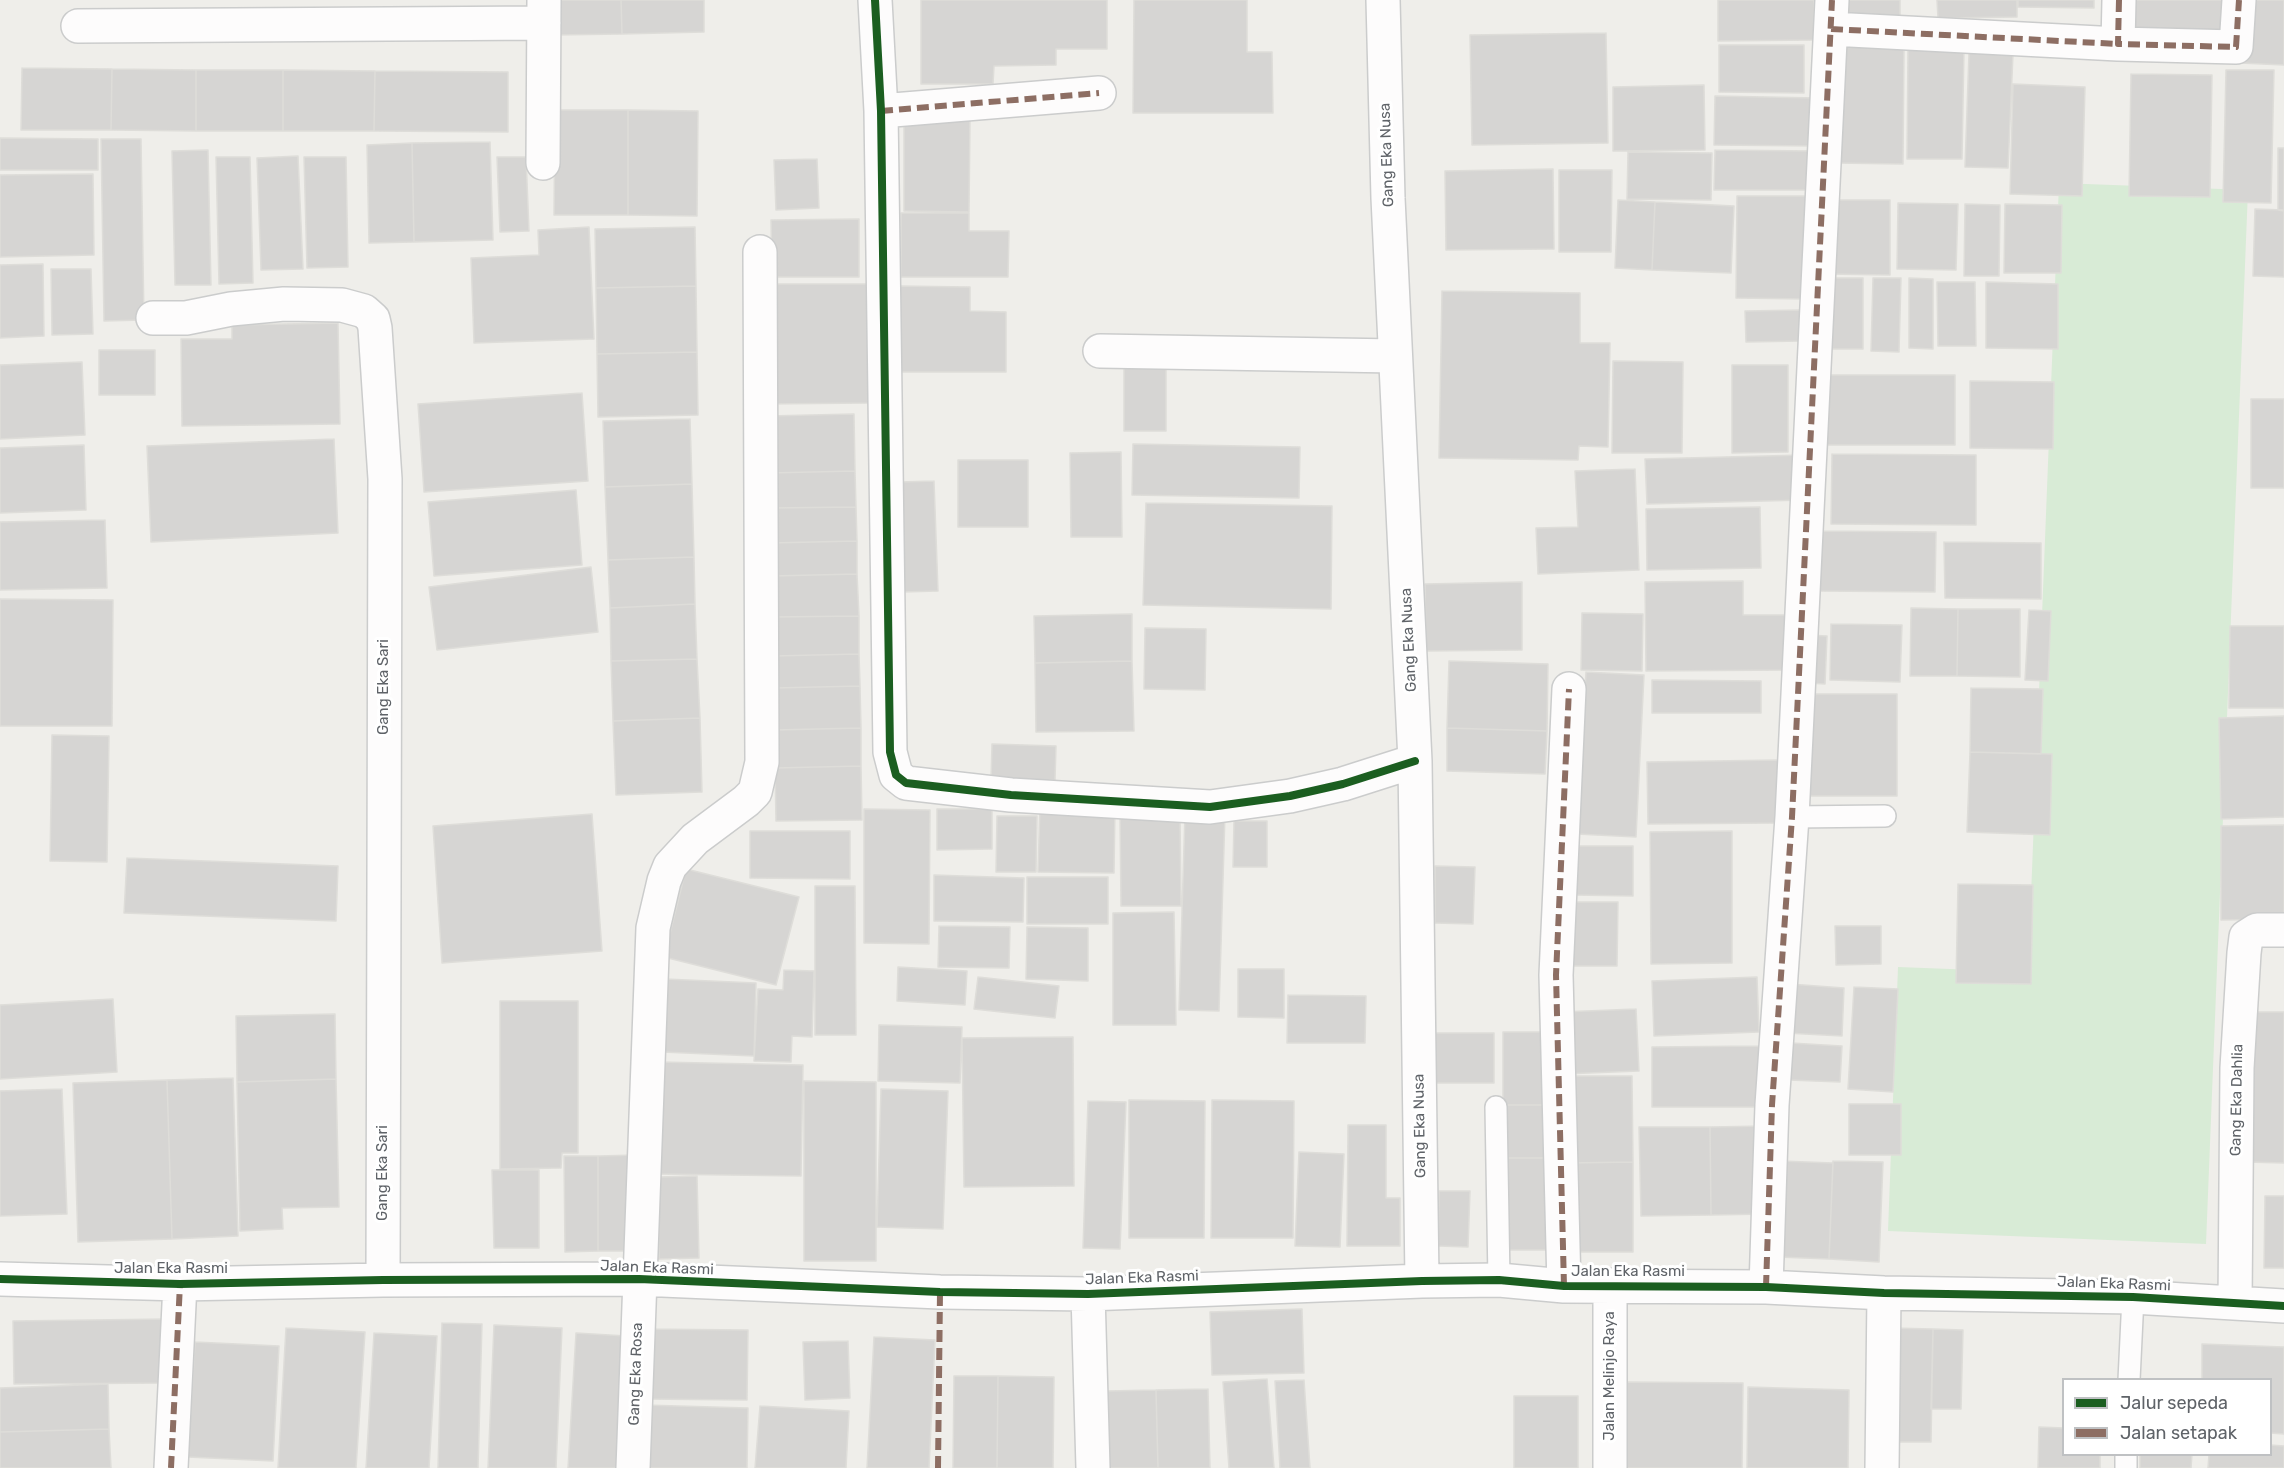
<!DOCTYPE html>
<style>
body{margin:0}
#map{position:relative;width:2284px;height:1468px;overflow:hidden;background:#efeeea;font-family:Rubik,sans-serif}
canvas{display:block}
.legend{position:absolute;left:2062px;top:1378px;width:210px;height:78px;box-sizing:border-box;background:#fff;border:2px solid #bfc1c3;margin:0;padding:8px 10px;list-style:none;font-size:18px;color:#5f6368}
.legend li{display:flex;align-items:center;gap:12px;height:30px}
.legend b{width:30px;border:2px solid #bfc1c3}
</style>
<div id="map">
<canvas width="2284" height="1468"></canvas>
<ul class="legend">
<li><b style="height:8px;background:#1b5e20"></b>Jalur sepeda</li>
<li><b style="height:8px;background:#8d6e63"></b>Jalan setapak</li>
</ul>
</div>
<script>
const c = document.querySelector('canvas').getContext('2d');
c.lineJoin = 'round';
function fillPath(path, color) { c.fillStyle = color; c.fill(path, 'evenodd'); }
const poly = rows => new Path2D(rows.map(r => 'M' + r).join(''));
function stroke(path, color, width, dash) { c.strokeStyle = color; c.lineWidth = width; c.lineCap = dash ? 'butt' : 'round'; c.setLineDash(dash || []); c.stroke(path); }
function label(font, color, halo, rows, align = 'center') {
  c.font = font + ' Rubik,sans-serif'; c.lineWidth = 6; c.setLineDash([]); c.textBaseline = 'middle'; c.strokeStyle = halo; c.fillStyle = color; for (const [text, x, y, turn = 0] of rows) {
    c.save(); c.translate(x, y); c.rotate((+turn || 0) * Math.PI / 180); c.textAlign = isNaN(turn) ? turn : align; if (halo) c.strokeText(text, 0, 0); c.fillText(text, 0, 0); c.restore();
  }
}
const green = poly([
 [2059,183,2248,190,2206,1244,1888,1231,1898,967,2028,972]
]);
const building = poly([
 [553,0,621,0,622,34,554,35,553,0],
 [621,0,704,0,704,32,622,34,621,0],
 [921,0,1107,0,1107,49,1056,49,1056,65,994,66,993,84,921,84,921,0],
 [1134,0,1247,0,1247,52,1272,52,1273,113,1133,113,1134,0],
 [1718,0,1814,0,1814,40,1718,41,1718,0],
 [1839,0,1900,0,1900,17,1838,16,1839,0],
 [1937,0,2017,0,2017,17,1938,18,1937,0],
 [2018,0,2094,0,2094,8,2018,7,2018,0],
 [2131,0,2230,0,2230,41,2131,41,2131,0],
 [2243,0,2284,0,2284,65,2240,63,2243,0],
 [1606,33,1608,143,1472,145,1470,35,1606,33],
 [1719,45,1804,45,1804,93,1719,92,1719,45],
 [1836,45,1904,47,1903,164,1834,163,1836,45],
 [1908,47,1964,48,1962,159,1907,159,1908,47],
 [1969,53,2013,54,2008,168,1965,167,1969,53],
 [22,68,112,69,111,130,21,130,22,68],
 [112,69,196,70,196,131,111,130,112,69],
 [196,70,283,70,283,131,196,131,196,70],
 [283,70,375,71,374,131,283,131,283,70],
 [2226,70,2274,70,2271,203,2223,202,2226,70],
 [375,71,508,72,508,132,374,131,375,71],
 [2131,74,2212,75,2210,197,2129,196,2131,74],
 [2013,84,2085,87,2082,196,2010,194,2013,84],
 [1704,85,1705,150,1613,151,1613,87,1704,85],
 [1715,96,1817,98,1816,146,1714,145,1715,96],
 [555,110,628,110,628,215,554,215,555,110],
 [628,110,698,111,697,216,628,215,628,110],
 [904,119,970,119,969,212,904,211,904,119],
 [0,138,98,139,98,170,0,170,0,138],
 [101,139,141,139,144,320,104,321,101,139],
 [490,142,493,240,414,242,412,143,490,142],
 [412,143,414,242,369,243,367,145,412,143],
 [2278,148,2284,148,2284,211,2278,210,2278,148],
 [208,150,211,285,175,285,172,151,208,150],
 [1715,150,1813,151,1812,190,1714,190,1715,150],
 [1628,152,1712,153,1711,200,1627,199,1628,152],
 [298,156,303,269,261,270,257,158,298,156],
 [216,157,250,157,253,283,219,284,216,157],
 [304,157,346,157,348,267,307,268,304,157],
 [497,157,526,157,529,231,500,232,497,157],
 [817,159,819,208,776,210,774,160,817,159],
 [1553,169,1554,249,1446,250,1445,171,1553,169],
 [1559,170,1612,170,1611,252,1559,252,1559,170],
 [93,174,94,255,0,257,0,175,93,174],
 [1737,196,1807,196,1806,299,1736,298,1737,196],
 [1618,200,1655,202,1652,270,1615,268,1618,200],
 [1827,200,1890,200,1890,275,1826,274,1827,200],
 [1655,202,1734,206,1731,273,1652,270,1655,202],
 [1898,203,1958,204,1956,270,1897,269,1898,203],
 [1965,204,2000,205,1999,276,1964,276,1965,204],
 [2005,204,2062,205,2061,273,2004,273,2005,204],
 [2255,209,2284,210,2284,277,2253,276,2255,209],
 [901,213,969,213,969,231,1009,231,1008,277,901,277,901,213],
 [859,219,859,277,772,277,771,220,859,219],
 [589,227,594,339,474,343,471,258,539,255,538,230,589,227],
 [695,227,696,286,596,288,595,229,695,227],
 [43,264,44,336,0,338,0,265,43,264],
 [51,269,91,269,93,334,52,335,51,269],
 [1822,278,1863,278,1863,349,1823,349,1822,278],
 [1873,278,1901,278,1899,352,1871,351,1873,278],
 [1909,278,1933,279,1933,349,1909,348,1909,278],
 [1937,282,1975,282,1976,346,1938,346,1937,282],
 [1986,282,2058,284,2058,349,1986,348,1986,282],
 [762,284,869,284,869,403,763,404,762,284],
 [696,286,697,352,597,354,596,288,696,286],
 [898,286,970,287,970,311,1006,312,1006,372,898,372,898,286],
 [1442,291,1580,293,1580,343,1610,343,1608,447,1579,446,1578,460,1439,458,1442,291],
 [1802,310,1802,341,1746,342,1745,311,1802,310],
 [338,323,340,424,182,426,181,339,232,339,232,325,338,323],
 [99,350,155,350,155,395,99,395,99,350],
 [697,352,698,415,598,417,597,354,697,352],
 [1124,360,1166,361,1166,431,1124,431,1124,360],
 [1613,361,1683,362,1682,453,1612,453,1613,361],
 [82,362,85,435,0,439,0,365,82,362],
 [1732,365,1788,365,1788,452,1732,453,1732,365],
 [1821,375,1955,375,1955,445,1821,445,1821,375],
 [1970,381,2054,382,2053,449,1970,448,1970,381],
 [582,393,588,481,424,492,418,404,582,393],
 [2251,399,2284,399,2284,488,2251,488,2251,399],
 [854,414,855,471,769,473,768,416,854,414],
 [690,419,692,484,605,487,603,421,690,419],
 [334,439,338,533,151,542,147,446,334,439],
 [1133,444,1300,447,1299,498,1132,495,1133,444],
 [84,445,86,510,0,513,0,448,84,445],
 [1121,452,1122,537,1071,537,1070,453,1121,452],
 [1832,454,1976,455,1976,525,1831,524,1832,454],
 [1804,455,1804,500,1647,504,1645,459,1804,455],
 [958,460,1028,460,1028,527,958,527,958,460],
 [1635,469,1639,570,1538,574,1536,528,1578,527,1575,471,1635,469],
 [855,471,856,507,770,508,769,473,855,471],
 [934,481,938,591,902,592,899,482,934,481],
 [692,484,694,557,608,560,605,487,692,484],
 [576,490,582,565,434,576,428,502,576,490],
 [1146,503,1332,506,1331,609,1143,605,1146,503],
 [856,507,857,541,770,543,770,508,856,507],
 [1760,507,1761,568,1647,570,1646,509,1760,507],
 [105,520,107,588,0,590,0,522,105,520],
 [1821,531,1936,532,1935,592,1820,591,1821,531],
 [857,541,857,574,772,576,770,543,857,541],
 [1944,542,2041,543,2041,599,1945,598,1944,542],
 [694,557,695,604,610,608,608,560,694,557],
 [591,567,598,632,437,650,429,587,591,567],
 [857,574,859,616,772,617,772,576,857,574],
 [1743,581,1743,615,1792,615,1792,670,1646,671,1645,582,1743,581],
 [1522,582,1522,650,1426,651,1425,584,1522,582],
 [0,599,113,600,112,726,0,726,0,599],
 [695,604,697,659,611,661,610,608,695,604],
 [1911,608,1958,609,1957,676,1910,676,1911,608],
 [1958,609,2020,609,2020,677,1957,676,1958,609],
 [2029,610,2051,611,2048,681,2025,680,2029,610],
 [1582,613,1643,614,1642,671,1581,670,1582,613],
 [1132,614,1132,661,1035,663,1034,616,1132,614],
 [859,616,859,654,773,656,772,617,859,616],
 [1831,624,1902,625,1900,682,1830,680,1831,624],
 [2230,626,2284,626,2284,708,2229,708,2230,626],
 [1145,628,1206,629,1205,690,1144,689,1145,628],
 [1808,635,1827,636,1825,684,1807,683,1808,635],
 [859,654,860,686,774,688,773,656,859,654],
 [697,659,700,718,613,721,611,661,697,659],
 [1132,661,1134,731,1036,732,1035,663,1132,661],
 [1449,661,1548,664,1547,731,1447,728,1449,661],
 [1586,672,1644,675,1636,837,1577,834,1586,672],
 [1652,680,1761,681,1761,713,1652,713,1652,680],
 [860,686,861,728,774,730,774,688,860,686],
 [1971,688,2043,689,2041,754,1970,752,1971,688],
 [1809,694,1897,694,1897,796,1809,796,1809,694],
 [2284,716,2284,817,2221,819,2219,718,2284,716],
 [700,718,702,792,616,795,613,721,700,718],
 [861,728,861,766,775,768,774,730,861,728],
 [1447,728,1547,731,1545,774,1447,771,1447,728],
 [52,735,109,736,107,862,50,861,52,735],
 [992,744,1056,746,1055,780,991,779,992,744],
 [1970,752,2052,754,2050,835,1967,832,1970,752],
 [1778,760,1778,823,1648,824,1647,762,1778,760],
 [861,766,862,820,776,821,775,768,861,766],
 [1040,804,1115,805,1114,873,1038,872,1040,804],
 [864,809,930,810,929,944,864,943,864,809],
 [937,809,992,809,992,849,937,850,937,809],
 [1185,813,1225,814,1219,1011,1179,1010,1185,813],
 [592,814,602,951,442,963,433,826,592,814],
 [1120,815,1180,816,1181,906,1121,906,1120,815],
 [997,816,1037,816,1036,872,996,872,997,816],
 [1234,821,1267,821,1267,867,1233,867,1234,821],
 [2284,825,2284,919,2221,920,2221,826,2284,825],
 [750,831,850,831,850,879,750,878,750,831],
 [1732,831,1732,963,1651,964,1650,832,1732,831],
 [1573,846,1633,846,1633,896,1574,895,1573,846],
 [127,858,338,866,336,921,124,913,127,858],
 [1435,866,1475,867,1473,924,1435,923,1435,866],
 [686,869,799,897,776,985,664,957,686,869],
 [934,875,1024,878,1023,922,934,921,934,875],
 [1027,877,1108,877,1108,924,1027,924,1027,877],
 [1958,884,2033,885,2031,984,1956,983,1958,884],
 [815,886,855,886,856,1035,815,1035,815,886],
 [1566,902,1618,902,1617,966,1566,966,1566,902],
 [1174,912,1176,1025,1113,1025,1113,913,1174,912],
 [939,926,1010,927,1009,968,938,967,939,926],
 [1835,926,1881,926,1881,964,1836,965,1835,926],
 [1027,927,1088,928,1088,981,1026,979,1027,927],
 [898,967,967,971,965,1005,897,1001,898,967],
 [1238,969,1284,969,1284,1018,1238,1017,1238,969],
 [784,970,814,971,812,1037,792,1036,791,1062,754,1061,758,989,783,990,784,970],
 [978,977,1059,986,1055,1018,974,1009,978,977],
 [1757,977,1759,1032,1654,1036,1652,981,1757,977],
 [665,979,756,983,754,1056,662,1052,665,979],
 [1790,984,1844,988,1842,1036,1786,1033,1790,984],
 [1854,987,1898,989,1893,1092,1848,1089,1854,987],
 [1288,995,1366,996,1365,1043,1287,1043,1288,995],
 [113,999,117,1072,0,1079,0,1005,113,999],
 [500,1001,578,1001,578,1153,562,1153,561,1168,500,1169,500,1001],
 [1636,1009,1639,1071,1564,1074,1561,1012,1636,1009],
 [2248,1012,2284,1012,2284,1163,2246,1162,2248,1012],
 [335,1014,336,1079,237,1082,236,1016,335,1014],
 [879,1025,962,1027,960,1083,878,1081,879,1025],
 [1503,1032,1556,1032,1556,1105,1503,1105,1503,1032],
 [1432,1033,1494,1033,1494,1083,1432,1083,1432,1033],
 [1073,1037,1074,1186,964,1187,962,1038,1073,1037],
 [1791,1043,1842,1046,1840,1082,1789,1080,1791,1043],
 [1759,1046,1760,1107,1652,1107,1652,1047,1759,1046],
 [658,1062,803,1065,801,1176,656,1174,658,1062],
 [1567,1076,1632,1076,1633,1162,1568,1163,1567,1076],
 [233,1078,238,1236,172,1239,167,1080,233,1078],
 [336,1079,339,1207,282,1208,283,1229,240,1231,237,1082,336,1079],
 [167,1080,172,1239,78,1242,73,1083,167,1080],
 [804,1081,876,1082,876,1261,804,1261,804,1081],
 [62,1089,67,1214,0,1216,0,1091,62,1089],
 [881,1089,948,1091,943,1229,877,1227,881,1089],
 [1129,1100,1205,1101,1204,1238,1129,1238,1129,1100],
 [1212,1100,1294,1101,1293,1238,1211,1238,1212,1100],
 [1088,1101,1126,1102,1120,1249,1083,1248,1088,1101],
 [1849,1104,1901,1104,1901,1155,1849,1155,1849,1104],
 [1503,1105,1556,1105,1555,1158,1502,1158,1503,1105],
 [1348,1125,1386,1125,1386,1198,1400,1198,1400,1246,1347,1246,1348,1125],
 [1766,1126,1766,1214,1711,1215,1710,1127,1766,1126],
 [1639,1127,1710,1127,1711,1215,1641,1216,1639,1127],
 [1299,1152,1344,1154,1340,1247,1295,1246,1299,1152],
 [638,1155,639,1251,598,1251,598,1156,638,1155],
 [564,1156,598,1156,598,1251,565,1252,564,1156],
 [1502,1158,1555,1158,1555,1250,1501,1250,1502,1158],
 [1781,1161,1833,1163,1829,1259,1778,1257,1781,1161],
 [1833,1161,1883,1162,1879,1262,1829,1259,1833,1161],
 [1633,1162,1633,1252,1569,1252,1568,1163,1633,1162],
 [492,1170,539,1170,539,1248,494,1248,492,1170],
 [697,1176,699,1258,659,1259,658,1177,697,1176],
 [1439,1191,1470,1191,1468,1247,1438,1246,1439,1191],
 [2265,1196,2284,1196,2284,1268,2264,1268,2265,1196],
 [1302,1309,1304,1373,1212,1375,1210,1312,1302,1309],
 [168,1319,169,1383,14,1384,13,1321,168,1319],
 [442,1323,482,1324,478,1468,438,1468,442,1323],
 [494,1325,562,1328,556,1468,488,1468,494,1325],
 [286,1328,365,1332,356,1468,278,1468,286,1328],
 [1891,1328,1933,1329,1931,1442,1889,1442,1891,1328],
 [643,1329,748,1330,747,1400,642,1399,643,1329],
 [1933,1329,1963,1330,1961,1409,1931,1409,1933,1329],
 [374,1333,437,1336,429,1468,366,1468,374,1333],
 [576,1333,626,1336,618,1468,568,1468,576,1333],
 [874,1337,935,1340,929,1468,867,1468,874,1337],
 [848,1341,850,1398,805,1400,803,1342,848,1341],
 [195,1342,279,1346,273,1461,188,1457,195,1342],
 [2202,1344,2284,1347,2284,1434,2270,1433,2270,1380,2202,1380,2202,1344],
 [954,1376,998,1376,997,1468,953,1468,954,1376],
 [998,1376,1054,1377,1053,1468,997,1468,998,1376],
 [1267,1379,1274,1468,1229,1468,1223,1382,1267,1379],
 [1304,1380,1310,1468,1280,1468,1275,1381,1304,1380],
 [1625,1382,1743,1383,1742,1468,1625,1468,1625,1382],
 [108,1384,109,1429,0,1432,0,1388,108,1384],
 [1748,1387,1849,1390,1848,1468,1747,1468,1748,1387],
 [1208,1389,1210,1468,1158,1468,1156,1390,1208,1389],
 [1156,1390,1158,1468,1107,1468,1107,1391,1156,1390],
 [1514,1396,1578,1396,1578,1468,1514,1468,1514,1396],
 [644,1405,748,1408,747,1468,642,1468,644,1405],
 [760,1406,849,1411,846,1468,755,1468,760,1406],
 [2039,1427,2064,1428,2064,1454,2100,1454,2100,1468,2038,1468,2039,1427],
 [109,1429,111,1468,0,1468,0,1432,109,1429],
 [2270,1445,2284,1446,2284,1468,2208,1468,2209,1454,2270,1454,2270,1445],
 [2140,1454,2192,1454,2191,1468,2140,1468,2140,1454]
]);
const lane = poly([
 [1792,817,1885,816],
 [1496,1107,1499,1280],
 [2129,1380,2133,1297],
 [2126,1468,2126,1454]
]);
const street = poly([
 [875,0,881,111,890,752,896,775,906,783,1011,795,1210,807,1290,796,1343,784,1415,761],
 [1383,0,1388,198,1415,761,1422,1281],
 [2119,0,2118,44,2236,47,2239,0],
 [78,26,544,23],
 [1831,29,2118,44],
 [881,111,1099,93],
 [543,163,544,0],
 [153,318,186,318,231,309,284,304,342,305,364,311,373,319,375,328,385,479,383,1280],
 [1100,351,1395,356],
 [0,1279,180,1284,383,1280,639,1279,940,1292,1088,1294,1422,1281,1499,1280,1564,1286,1766,1287,1884,1293,2133,1297,2284,1306],
 [1610,1285,1610,1468],
 [1564,1286,1556,975,1569,689],
 [1766,1287,1772,1105,1792,817,1832,0],
 [1088,1294,1093,1468],
 [2235,1303,2237,1068,2244,953,2246,937,2257,930,2284,930],
 [171,1468,180,1284],
 [633,1468,653,928,664,881,670,866,695,839,746,801,755,792,762,762,760,252],
 [1882,1468,1884,1293]
]);
const quiet = poly([
 [2119,0,2118,44,2236,47,2239,0],
 [1831,29,2118,44],
 [881,111,1099,93],
 [1564,1286,1556,975,1569,689],
 [1766,1287,1772,1105,1792,817,1832,0],
 [171,1468,180,1284],
 [938,1468,940,1292]
]);
const cycleway = poly([
 [875,0,881,111,890,752,896,775,906,783,1011,795,1210,807,1290,796,1343,784,1415,761],
 [0,1279,180,1284,383,1280,639,1279,940,1292,1088,1294,1422,1281,1499,1280,1564,1286,1766,1287,1884,1293,2133,1297,2284,1306]
]);
const streetNames = [
 ["Gang Eka Nusa",1387,155,-92],
 ["Gang Eka Nusa",1409,640,-93],
 ["Gang Eka Sari",384,687,-90],
 ["Gang Eka Dahlia",2237,1100,-89],
 ["Gang Eka Nusa",1420,1126,-91],
 ["Gang Eka Sari",383,1173,-90],
 ["Jalan Eka Rasmi",657,1268,2],
 ["Jalan Eka Rasmi",171,1269],
 ["Jalan Eka Rasmi",1628,1272],
 ["Jalan Eka Rasmi",1142,1278,-2],
 ["Jalan Eka Rasmi",2114,1284,2],
 ["Gang Eka Rosa",636,1374,-88],
 ["Jalan Melinjo Raya",1610,1376,-90]
];
fillPath(green, '#d8ebd6');
fillPath(building, '#d6d5d3');
stroke(building, '#deddd9', 1.5);
stroke(lane, '#cbcccc', 24);
stroke(street, '#cbcccc', 36);
stroke(lane, '#fdfcfc', 21);
stroke(street, '#fdfcfc', 33);
stroke(quiet, '#8d6e63', 6, [12, 6]);
stroke(cycleway, '#1b5e20', 8);
label('15px', '#5f6368', '#fff', streetNames);
</script>
